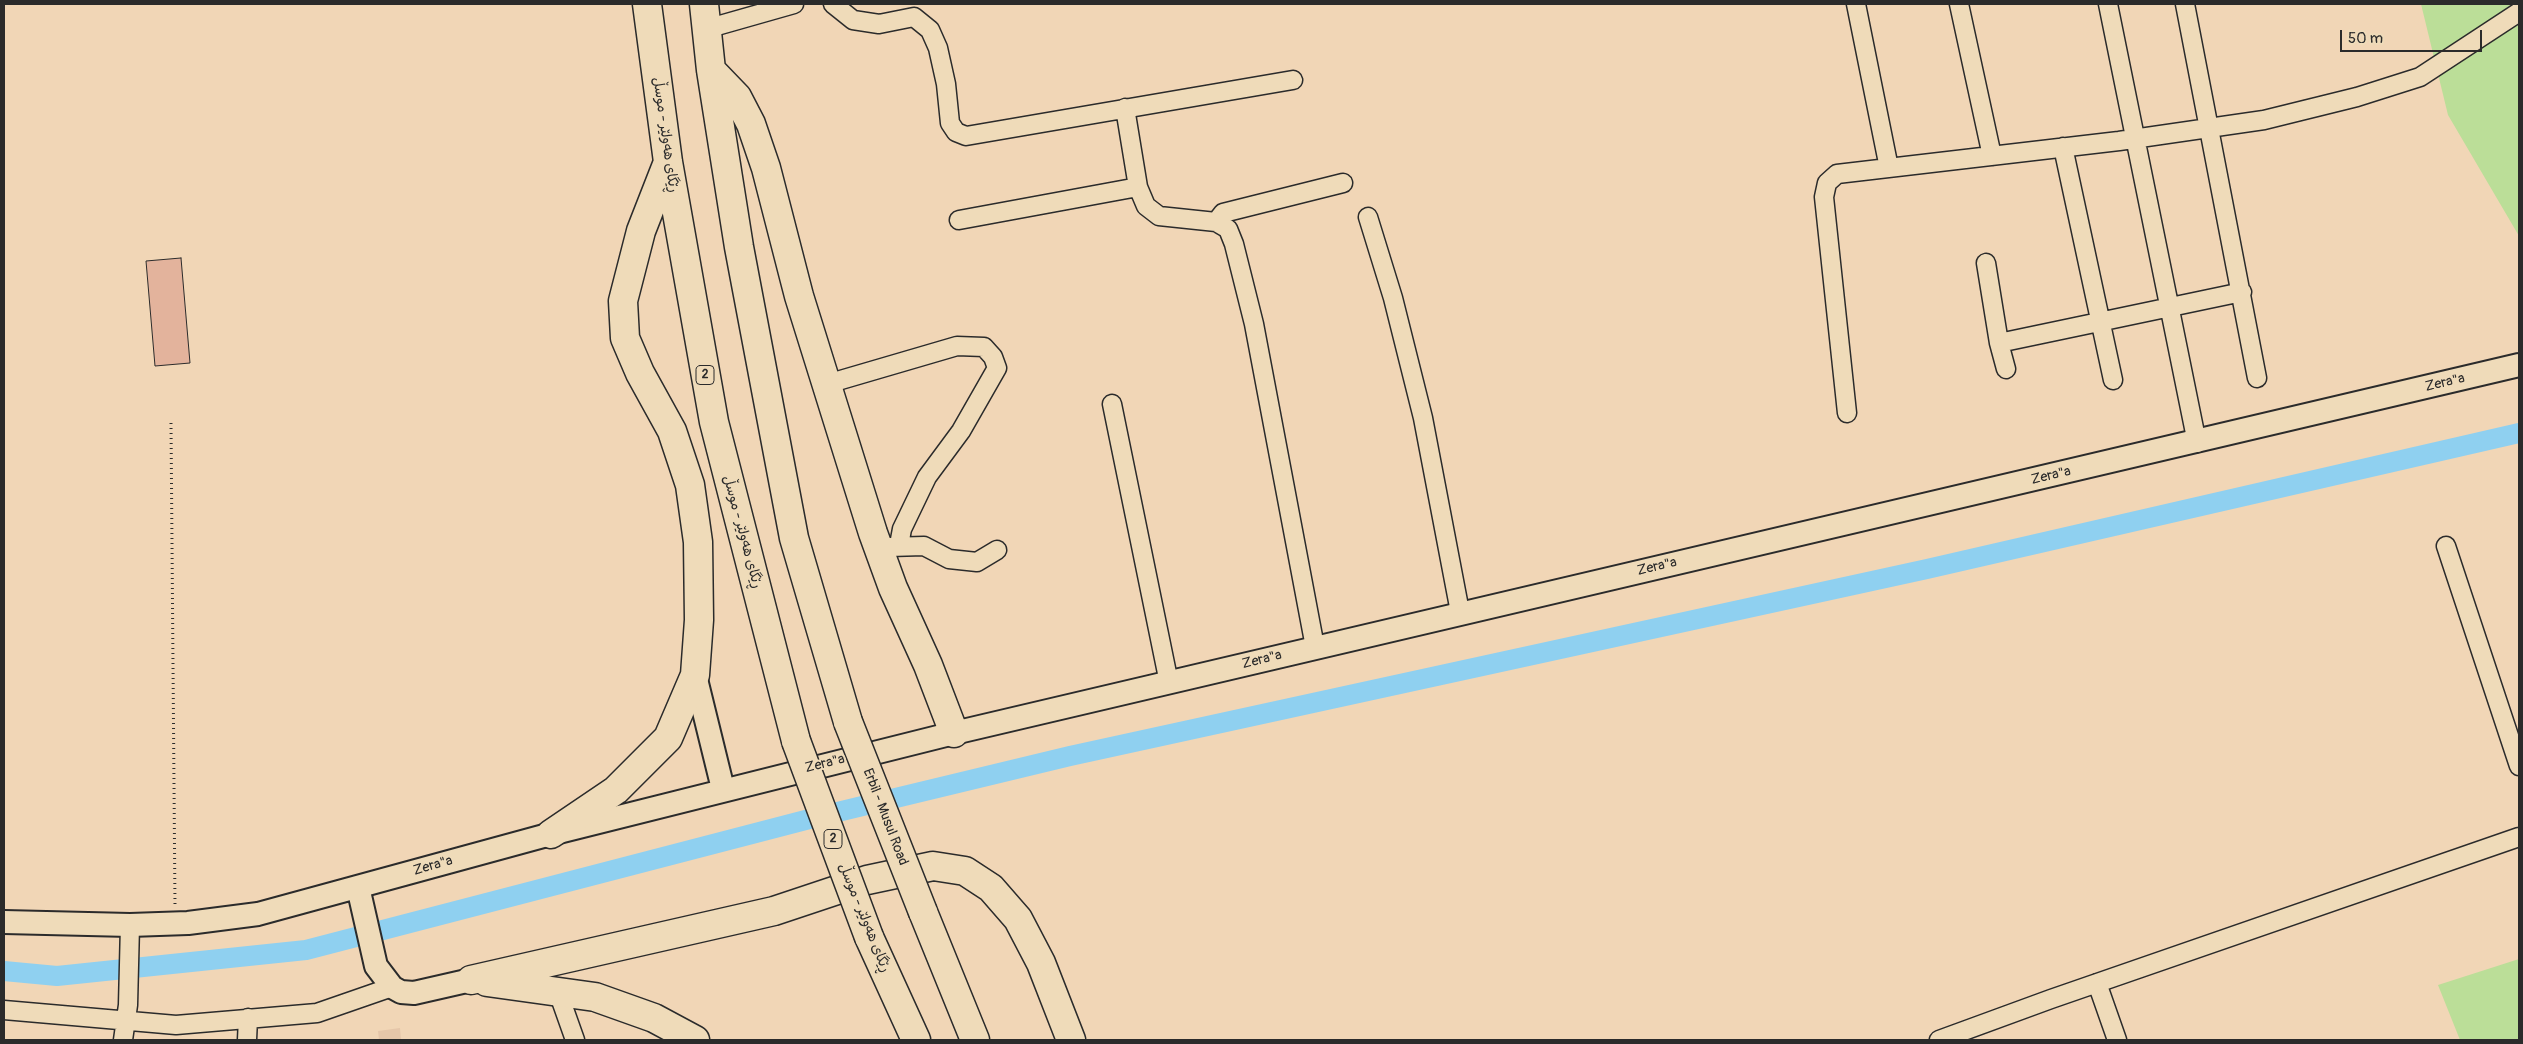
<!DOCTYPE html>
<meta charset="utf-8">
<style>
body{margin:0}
#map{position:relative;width:2523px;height:1044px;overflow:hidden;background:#f1d6b6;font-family:Pangolin,sans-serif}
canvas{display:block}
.frame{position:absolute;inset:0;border:5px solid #2b2b2b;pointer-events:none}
.scale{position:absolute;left:2340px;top:30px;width:142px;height:22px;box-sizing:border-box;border:2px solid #2b2b2b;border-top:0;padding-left:6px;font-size:15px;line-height:18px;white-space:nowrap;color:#2b2b2b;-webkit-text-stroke:4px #efdbb9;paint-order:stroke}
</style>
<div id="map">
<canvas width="2523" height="1044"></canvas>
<div class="frame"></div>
<div class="scale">50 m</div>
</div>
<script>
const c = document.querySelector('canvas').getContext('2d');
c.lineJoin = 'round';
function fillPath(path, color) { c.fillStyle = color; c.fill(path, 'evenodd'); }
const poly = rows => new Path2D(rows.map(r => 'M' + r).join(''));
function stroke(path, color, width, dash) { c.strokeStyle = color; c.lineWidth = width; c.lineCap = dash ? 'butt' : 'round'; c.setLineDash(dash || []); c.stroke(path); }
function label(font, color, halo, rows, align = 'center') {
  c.font = font + ' Pangolin,"Playpen Sans Arabic",sans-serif'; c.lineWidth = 4; c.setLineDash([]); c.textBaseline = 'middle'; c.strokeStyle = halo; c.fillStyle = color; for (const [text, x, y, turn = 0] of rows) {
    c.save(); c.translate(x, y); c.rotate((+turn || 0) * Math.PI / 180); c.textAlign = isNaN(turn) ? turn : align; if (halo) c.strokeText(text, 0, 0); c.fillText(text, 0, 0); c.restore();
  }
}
const built = poly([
 [400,1028,401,1040,379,1040,378,1031]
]);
const green = poly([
 [2421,4,2519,4,2519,236,2448,115],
 [2519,959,2519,1040,2460,1040,2438,985]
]);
const canal = poly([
 [4,971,57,976,306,950,821,816,1070,756,1927,569,2519,433]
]);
const building = poly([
 [181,258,190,363,155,366,146,261,181,258]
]);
const path = poly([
 [171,423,175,905]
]);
const minor = poly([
 [833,4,853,20,879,24,914,17,930,30,938,48,946,84,950,123,956,132,966,136,1293,80],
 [1856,4,1889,168],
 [1959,4,1992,156],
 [2108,4,2197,443],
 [2185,4,2257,378],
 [706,29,794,4],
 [1125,108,1138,187,1146,206,1159,216,1216,222,1228,229,1234,244,1254,324,1315,647],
 [2063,147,2113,380],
 [1368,217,1393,298,1423,418,1460,612],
 [959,220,1138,187],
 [1216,222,1223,213,1343,183],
 [1986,263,1999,343,2006,369],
 [1999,343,2242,292],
 [827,384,957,346,984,347,993,357,997,368,961,431,927,477,902,529,899,545],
 [1112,404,1169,683],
 [1847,413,1824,197,1827,183,1837,174,2119,141,2264,120,2357,97,2420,77,2519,12],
 [2446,546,2519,766],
 [889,547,924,546,949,559,977,562,997,550],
 [2097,983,2117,1040],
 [558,992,575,1040],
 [4,1010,176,1025,317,1013,392,987],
 [123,1040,128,1005,130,925],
 [247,1040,248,1018],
 [1939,1040,2051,999,2519,837]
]);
const tertiary = poly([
 [695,675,723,789],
 [358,887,376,966,392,987,401,992,414,993,471,980],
 [4,922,130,925,188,923,258,914,551,834,954,733,2519,365]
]);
const trunk = poly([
 [647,4,668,162,714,422,796,741],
 [704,4,711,70,739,247,794,538,848,722],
 [711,70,737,97,751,124,766,168,799,296,873,533,893,588,928,665,954,733],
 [551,834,616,790,668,738,695,675,699,620,698,542,690,485,672,431,640,373,625,338,623,301,641,231,668,162],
 [923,912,975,1040],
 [869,937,916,1040],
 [471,980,774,911,867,880,933,866,965,871,991,888,1018,919,1041,963,1071,1040],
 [487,982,595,997,654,1018,695,1040]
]);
const trunkBridge = poly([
 [848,722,923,912],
 [796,741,869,937]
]);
const shields = [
 [705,375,18],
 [833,839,18]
];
const shieldNames = [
 ["2",705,375],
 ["2",833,839]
];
const streetNames = [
 ["ڕێگای هەولێر - موسڵ",665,135,82],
 ["Zera\"a",2445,383,-13],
 ["Zera\"a",2051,476,-13],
 ["ڕێگای هەولێر - موسڵ",742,532,75],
 ["Zera\"a",1657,567,-13],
 ["Zera\"a",1262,660,-14],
 ["Zera\"a",825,764,-14],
 ["Erbil - Musul Road",885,817,69],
 ["Zera\"a",433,866,-16],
 ["ڕێگای هەولێر - موسڵ",864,918,68]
];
fillPath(built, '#e5c6a9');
fillPath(green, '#bbde98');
stroke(canal, '#8fd0f0', 20);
fillPath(building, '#e3b39c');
stroke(building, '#2b2b2b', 1);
stroke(minor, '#2b2b2b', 21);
stroke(tertiary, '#2b2b2b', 26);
stroke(trunk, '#2b2b2b', 31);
stroke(path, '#2b2b2b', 3, [1, 4]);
stroke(minor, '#efdbb9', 18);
stroke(tertiary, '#efdbb9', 22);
stroke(trunk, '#efdbb9', 28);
stroke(trunkBridge, '#2b2b2b', 31, []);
stroke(trunkBridge, '#efdbb9', 28);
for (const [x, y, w] of shields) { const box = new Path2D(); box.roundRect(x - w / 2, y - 9.5, w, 19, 4); c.fillStyle = '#efdbb9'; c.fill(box); stroke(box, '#2b2b2b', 1); }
label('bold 12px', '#2b2b2b', null, shieldNames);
label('14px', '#2b2b2b', '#efdbb9', streetNames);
</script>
